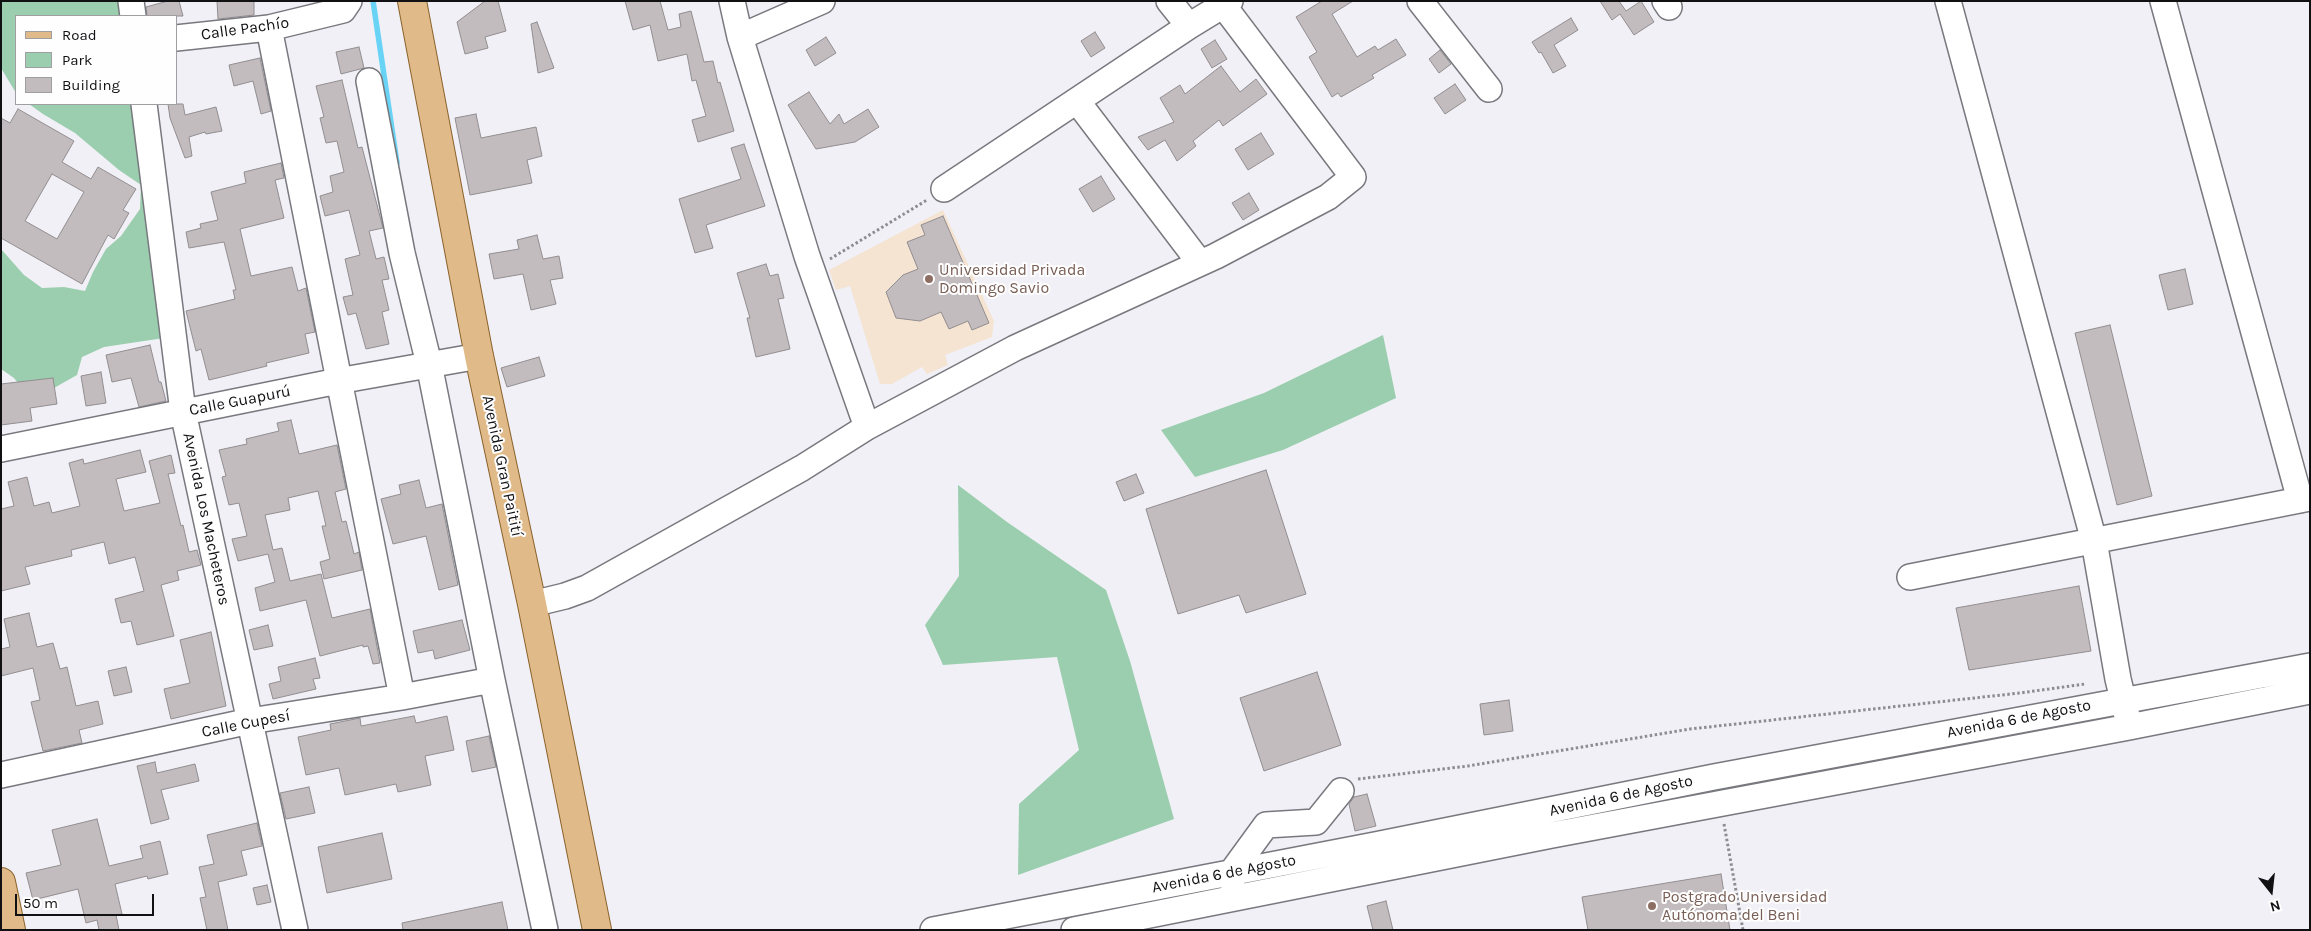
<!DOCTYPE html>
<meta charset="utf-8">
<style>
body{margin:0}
#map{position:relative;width:2311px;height:931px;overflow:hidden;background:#f0f0f6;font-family:Karla,sans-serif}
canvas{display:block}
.frame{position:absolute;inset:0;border:2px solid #111113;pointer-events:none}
.legend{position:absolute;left:15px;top:15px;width:162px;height:90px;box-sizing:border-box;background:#fefeff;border:1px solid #9f9fa1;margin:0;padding:6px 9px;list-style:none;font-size:15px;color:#111113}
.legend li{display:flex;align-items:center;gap:10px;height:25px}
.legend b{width:25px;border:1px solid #9f9fa1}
.north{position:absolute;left:2246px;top:866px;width:50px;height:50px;-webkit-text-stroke:4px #fefeff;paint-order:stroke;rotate:164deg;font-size:14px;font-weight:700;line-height:20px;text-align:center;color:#111113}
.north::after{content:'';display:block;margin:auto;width:18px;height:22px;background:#111113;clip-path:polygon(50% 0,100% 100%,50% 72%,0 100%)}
.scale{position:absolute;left:15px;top:894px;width:139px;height:22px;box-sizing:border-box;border:2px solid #111113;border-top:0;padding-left:6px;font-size:15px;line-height:18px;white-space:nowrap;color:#111113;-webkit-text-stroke:4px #fefeff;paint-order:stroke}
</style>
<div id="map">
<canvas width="2311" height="931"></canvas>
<div class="frame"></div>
<ul class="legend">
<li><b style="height:6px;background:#e0bb89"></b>Road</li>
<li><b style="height:14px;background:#9bceae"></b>Park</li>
<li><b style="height:14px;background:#c2bcbf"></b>Building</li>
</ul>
<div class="north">N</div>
<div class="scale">50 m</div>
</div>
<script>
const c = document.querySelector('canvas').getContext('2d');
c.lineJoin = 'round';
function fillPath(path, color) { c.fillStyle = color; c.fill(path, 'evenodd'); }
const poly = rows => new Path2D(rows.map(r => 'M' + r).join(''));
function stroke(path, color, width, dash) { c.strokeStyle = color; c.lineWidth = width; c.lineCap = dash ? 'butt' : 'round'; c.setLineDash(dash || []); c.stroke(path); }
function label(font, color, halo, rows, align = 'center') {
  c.font = font + ' Karla,sans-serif'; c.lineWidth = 4; c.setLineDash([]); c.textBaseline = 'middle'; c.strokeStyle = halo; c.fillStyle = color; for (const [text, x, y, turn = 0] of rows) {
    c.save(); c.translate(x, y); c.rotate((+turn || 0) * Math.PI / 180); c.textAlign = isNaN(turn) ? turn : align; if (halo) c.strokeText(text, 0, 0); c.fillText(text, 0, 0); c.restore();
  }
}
const education = poly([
 [943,210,994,321,992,337,945,355,948,365,927,374,922,367,892,384,880,384,850,286,836,290,829,270]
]);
const green = poly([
 [1,1,120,1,122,16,16,16,16,93,1,68],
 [29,104,132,104,164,338,104,347,82,357,77,375,54,388,26,393,14,378,1,369,1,249,24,275,42,288,64,287,85,291,93,272,106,249,121,236,140,209,141,185,119,170,75,133,43,114],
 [1383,335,1396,398,1283,450,1195,477,1161,430,1264,393],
 [958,485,1007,522,1106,590,1130,661,1174,819,1018,875,1019,804,1079,750,1057,657,943,665,925,625,959,576]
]);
const stream = poly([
 [373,1,397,163]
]);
const building = poly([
 [168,1,179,1,183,16,147,16,146,7,168,1],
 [217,1,254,1,254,15,218,19,217,1],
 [485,1,498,1,506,31,485,37,488,48,465,54,457,22,485,1],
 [625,1,660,1,668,30,681,27,679,14,691,11,704,62,713,61,718,83,720,82,734,131,698,142,692,120,706,116,696,80,692,81,687,54,658,61,650,25,633,30,625,1],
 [1322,1,1353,1,1332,14,1357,57,1375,46,1378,50,1396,39,1406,55,1372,75,1374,78,1341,97,1338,93,1332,97,1309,57,1317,52,1296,17,1322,1],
 [1600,1,1619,1,1626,11,1641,1,1654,22,1634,35,1620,14,1612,20,1600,1],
 [1571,18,1578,30,1554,45,1566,66,1553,73,1541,52,1539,53,1532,42,1571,18],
 [537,22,554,68,538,73,531,24,537,22],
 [1095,32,1105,48,1091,57,1081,41,1095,32],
 [826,37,836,53,815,66,806,50,826,37],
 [1215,40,1227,59,1212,68,1201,49,1215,40],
 [359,47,364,68,341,74,336,52,359,47],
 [1440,50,1451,64,1439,73,1429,59,1440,50],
 [260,58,271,111,261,114,253,81,234,86,229,65,260,58],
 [1221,66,1240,92,1256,79,1267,94,1223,126,1219,120,1193,141,1196,146,1177,161,1165,140,1148,150,1138,137,1174,122,1160,98,1180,85,1185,94,1221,66],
 [342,80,358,148,362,147,383,228,369,231,376,259,384,257,389,279,382,280,389,310,382,312,389,344,366,349,356,313,348,315,343,297,353,295,345,259,360,255,349,210,325,216,320,196,333,192,330,176,344,172,337,141,326,143,320,118,324,117,316,86,342,80],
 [1455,84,1466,100,1445,114,1434,98,1455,84],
 [809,92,830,124,839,114,844,124,868,109,879,127,855,142,816,149,788,105,809,92],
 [168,104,183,104,185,115,216,107,222,131,206,134,205,132,189,137,192,156,185,158,170,118,168,104],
 [18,109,74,141,62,162,91,179,98,167,136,189,123,210,129,213,114,239,108,235,82,284,1,238,1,118,10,123,18,109],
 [52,174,84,192,57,239,25,221,52,174],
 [476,114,481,138,536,127,542,156,527,160,532,183,470,195,455,118,476,114],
 [1261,133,1274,154,1248,170,1235,149,1261,133],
 [744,144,765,206,706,225,713,248,695,253,679,199,741,179,731,148,744,144],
 [281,163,284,178,275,180,284,218,240,229,251,276,292,267,298,291,306,288,315,332,305,334,309,353,266,363,267,366,209,380,201,349,196,351,186,311,235,299,233,290,236,290,224,242,189,248,186,232,201,228,200,224,218,220,211,192,246,183,244,172,281,163],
 [1101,176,1115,199,1093,212,1079,189,1101,176],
 [1249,193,1259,210,1243,220,1232,203,1249,193],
 [943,216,989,323,972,330,968,321,949,329,941,312,920,321,896,318,886,292,903,275,918,269,907,242,925,235,921,225,943,216],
 [537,235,543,259,559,256,563,278,550,280,556,304,531,310,523,274,494,279,489,254,519,249,517,240,537,235],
 [766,264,770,276,778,274,784,298,778,299,790,349,756,357,747,318,750,318,737,273,766,264],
 [2185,269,2193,304,2168,310,2159,275,2185,269],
 [2110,325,2152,496,2117,505,2075,333,2110,325],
 [150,345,159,382,161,382,166,401,139,407,131,378,112,382,106,355,150,345],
 [539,357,545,376,507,387,501,368,539,357],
 [101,372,106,403,86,406,81,376,101,372],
 [53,378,57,404,30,408,32,421,1,425,1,384,53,378],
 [291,420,299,454,337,445,346,489,335,492,342,522,346,521,354,554,359,552,362,570,324,579,320,562,330,559,322,526,326,526,318,491,288,498,290,510,265,515,273,550,282,548,290,581,321,574,332,618,370,609,380,663,373,664,368,646,363,647,363,645,320,656,306,600,260,611,255,588,275,582,268,554,238,561,232,539,247,536,239,503,229,505,222,477,226,476,219,450,247,444,246,439,279,431,277,423,291,420],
 [140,450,146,472,116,479,124,511,160,503,149,461,171,455,175,473,168,474,181,526,183,525,189,552,197,550,201,565,177,571,179,580,161,585,174,636,137,645,131,621,121,623,115,599,144,591,135,557,109,564,104,542,71,550,72,556,25,567,30,584,1,591,1,509,14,506,8,482,27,477,34,506,49,502,52,513,80,506,69,463,83,459,84,464,140,450],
 [1266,470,1306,594,1246,613,1239,595,1178,614,1146,509,1266,470],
 [1136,474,1144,493,1124,501,1116,482,1136,474],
 [419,480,426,508,442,504,458,585,439,590,426,536,393,544,381,499,401,494,399,485,419,480],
 [2079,586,2091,651,1969,670,1956,608,2079,586],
 [29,613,37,647,53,643,60,669,67,667,76,706,98,701,103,724,79,730,82,743,43,751,31,702,40,700,33,668,1,676,1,649,10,647,4,619,29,613],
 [462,620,470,650,435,659,433,650,418,653,413,631,462,620],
 [268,625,273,646,254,650,249,630,268,625],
 [211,632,226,706,171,719,164,689,190,683,180,640,211,632],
 [315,658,320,678,313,679,316,689,273,699,269,684,281,681,278,667,315,658],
 [126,667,132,692,114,696,108,671,126,667],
 [1317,672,1341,745,1264,771,1240,698,1317,672],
 [1509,700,1513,731,1484,735,1480,704,1509,700],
 [414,716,416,723,447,716,454,750,425,756,431,785,398,792,396,784,345,795,339,768,306,775,298,737,331,730,330,724,360,718,361,726,414,716],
 [489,736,496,767,472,772,466,741,489,736],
 [155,762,157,773,195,764,199,781,161,790,169,819,151,824,137,766,155,762],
 [309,787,315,813,286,819,280,793,309,787],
 [1367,794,1376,826,1355,831,1349,804,1354,797,1367,794],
 [97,819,109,866,143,858,140,846,160,841,168,874,148,879,147,876,115,884,122,914,116,915,119,930,99,930,97,920,86,923,78,889,33,900,26,873,61,865,52,830,97,819],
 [257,823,262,846,241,851,247,875,218,882,228,930,207,930,200,898,206,897,199,867,214,864,207,835,257,823],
 [382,833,392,879,327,893,318,847,382,833],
 [1721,874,1730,930,1588,930,1582,897,1721,874],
 [267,885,271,902,257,905,253,888,267,885],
 [1386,901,1393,930,1373,930,1367,906,1386,901],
 [502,902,508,930,403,930,402,923,502,902]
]);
const path = poly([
 [830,259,927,200],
 [1358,779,1468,766,1690,729,2020,693,2085,684],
 [1724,824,1743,930]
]);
const minor = poly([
 [131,1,133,16],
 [1169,1,1189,26],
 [1420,1,1489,89],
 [1665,1,1669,7],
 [1948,1,2094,541,2118,679,2127,716],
 [2163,1,2300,500],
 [269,28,402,697],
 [740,37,822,1],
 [176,38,269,28,343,10,349,1],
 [369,81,402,253,429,364,492,680,545,930],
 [1077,101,1200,263],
 [144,104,183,412,295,930],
 [944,189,1189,26,1230,1],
 [867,427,1015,348,1216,256,1328,197,1353,177,1223,5],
 [1,449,338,381,479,356],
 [1910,577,2310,498],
 [532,604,565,596,587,588,802,468,867,427,807,256,740,37,732,1],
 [1,775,250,721,402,697,492,680],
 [1232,881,1231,873,1266,825,1316,822,1341,791],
 [933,930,1375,845,1714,777,2310,666],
 [1074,930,1552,835,2129,727,2310,691]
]);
const major = poly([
 [412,1,479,356,532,604,597,930],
 [1,882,11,930]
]);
const markers = [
 [929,279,5,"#8d6e63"],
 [1652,906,5,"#8d6e63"]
];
const streetNames = [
 ["Calle Pachío",245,29,-8],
 ["Calle Guapurú",240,401,-11],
 ["Avenida Gran Paitití",502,466,78],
 ["Avenida Los Macheteros",206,519,78],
 ["Avenida 6 de Agosto",2019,719,-11],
 ["Calle Cupesí",246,724,-11],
 ["Avenida 6 de Agosto",1621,796,-12],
 ["Avenida 6 de Agosto",1224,874,-11]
];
const educationNames = [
 ["Universidad Privada",939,270],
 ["Domingo Savio",939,288],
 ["Postgrado Universidad",1662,897],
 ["Autónoma del Beni",1662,915]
];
fillPath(education, '#f5e4d2');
fillPath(green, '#9bceae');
stroke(stream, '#69d3f5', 5.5);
fillPath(building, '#c2bcbf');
stroke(building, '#928d8f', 1);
stroke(minor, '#78797e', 28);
stroke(major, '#8b622c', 30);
stroke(path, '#8d8d91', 3, [2.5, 2.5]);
stroke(minor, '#fff', 25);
stroke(major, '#e0bb89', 28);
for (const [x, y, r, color] of markers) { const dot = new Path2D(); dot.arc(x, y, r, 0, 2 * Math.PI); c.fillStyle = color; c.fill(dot); stroke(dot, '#fefeff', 2); }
label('16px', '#111113', '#fefeff', streetNames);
label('16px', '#785e54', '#fefeff', educationNames, 'left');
</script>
